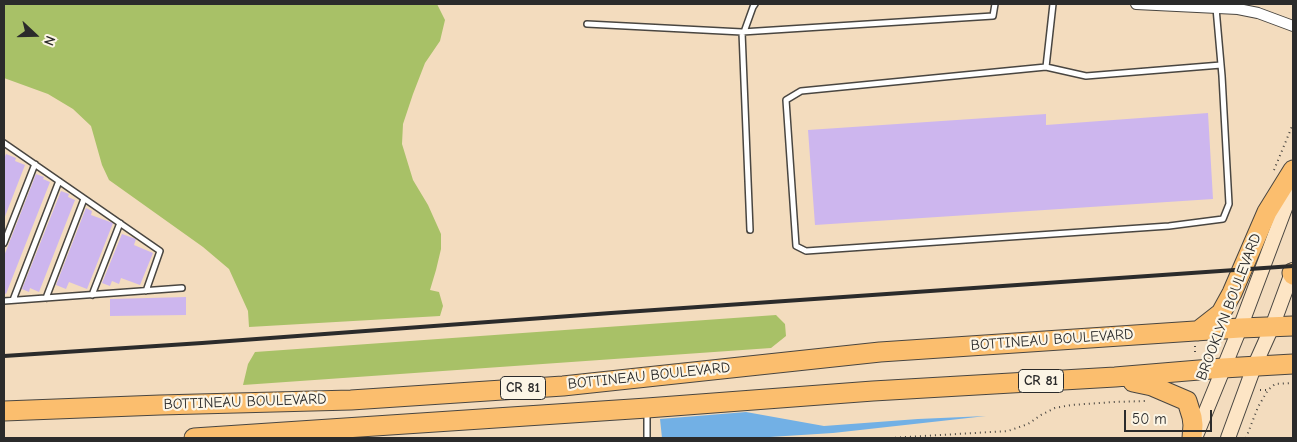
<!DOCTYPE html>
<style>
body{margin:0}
#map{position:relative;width:1297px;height:442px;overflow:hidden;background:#f3dcbe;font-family:"Comic Neue",sans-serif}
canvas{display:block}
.frame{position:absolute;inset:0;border:5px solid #2b2b2b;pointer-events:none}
.north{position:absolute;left:10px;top:10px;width:50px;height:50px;-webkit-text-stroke:4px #fcf5e5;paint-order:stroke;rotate:111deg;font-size:14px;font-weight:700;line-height:20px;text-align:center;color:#2b2b2b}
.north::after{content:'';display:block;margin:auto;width:18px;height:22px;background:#2b2b2b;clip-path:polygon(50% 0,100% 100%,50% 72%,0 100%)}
.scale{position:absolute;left:1124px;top:410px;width:88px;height:22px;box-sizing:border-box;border:2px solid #2b2b2b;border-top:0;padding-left:6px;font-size:15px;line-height:18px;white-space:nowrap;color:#2b2b2b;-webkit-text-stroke:4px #fcf5e5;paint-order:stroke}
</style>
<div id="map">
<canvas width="1297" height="442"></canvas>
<div class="frame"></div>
<div class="north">N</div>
<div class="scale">50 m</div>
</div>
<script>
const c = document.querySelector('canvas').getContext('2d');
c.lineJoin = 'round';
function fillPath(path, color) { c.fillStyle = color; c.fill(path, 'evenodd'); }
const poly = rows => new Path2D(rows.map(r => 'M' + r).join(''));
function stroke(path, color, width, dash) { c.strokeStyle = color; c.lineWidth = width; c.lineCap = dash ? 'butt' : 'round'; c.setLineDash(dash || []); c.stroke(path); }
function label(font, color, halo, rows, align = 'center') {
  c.font = font + ' "Comic Neue",sans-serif'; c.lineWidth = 4.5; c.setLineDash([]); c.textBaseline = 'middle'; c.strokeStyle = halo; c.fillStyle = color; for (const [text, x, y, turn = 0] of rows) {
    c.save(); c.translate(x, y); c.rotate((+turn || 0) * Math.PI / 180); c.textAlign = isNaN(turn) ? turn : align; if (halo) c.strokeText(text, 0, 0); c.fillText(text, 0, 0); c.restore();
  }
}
const green = poly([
 [4,4,437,4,445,20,440,41,425,63,413,94,403,124,402,144,413,180,428,205,441,234,441,249,436,270,430,290,439,292,443,306,440,316,249,327,248,311,229,269,203,247,109,180,102,165,91,126,73,109,48,94,4,78],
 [776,315,785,324,786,336,771,348,243,385,248,364,255,352]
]);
const water = poly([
 [746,412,824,426,918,419,986,416,833,433,754,438,662,438,660,419]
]);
const building = poly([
 [1208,113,1213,199,815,225,808,130,1046,114,1046,125],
 [6,154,16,158,15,161,25,165,4,219,4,159],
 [36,174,44,177,43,179,50,182,6,294,4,293,4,256],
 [61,191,69,194,68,197,75,200,39,292,30,288,29,292,22,289],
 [86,208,92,211,91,215,113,223,87,289,69,282,66,289,56,285],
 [122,234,136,239,134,245,153,253,140,285,121,278,119,284,112,281,110,286,102,283],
 [186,297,186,315,110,316,110,299]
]);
const path = poly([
 [1274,170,1293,124],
 [1195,346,1195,356],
 [1260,390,1268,390],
 [890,438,1008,431,1028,424,1041,415,1055,408,1071,405,1114,402,1147,401],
 [1246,438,1258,407,1268,390,1275,384,1293,383]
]);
const lane = poly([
 [1053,4,1046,67,801,91,786,100,796,246,806,251,1169,226,1223,219,1229,204,1222,76,1216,8],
 [587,24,742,32,993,16,995,4],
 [742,32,750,230],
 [744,32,753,7,755,4],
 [1046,67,1086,76,1221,65],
 [4,143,160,251,146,291],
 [4,243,35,164],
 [92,295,120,223],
 [46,298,84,199],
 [13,300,59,181],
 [4,301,182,288],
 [647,438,647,411]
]);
const street = poly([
 [1136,4,1238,9,1258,13,1293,26]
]);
const secondary = poly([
 [1195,438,1240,328,1293,187],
 [1228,438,1254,367,1272,327,1293,270]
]);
const highway = poly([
 [1292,273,1293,275],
 [1198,331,1221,313,1232,293,1267,212,1293,170],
 [1133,382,1152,386,1187,401,1192,417,1193,425,1192,438],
 [4,411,160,405,351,400,563,386,880,352,1240,328,1293,326],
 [194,438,647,408,873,391,1115,377,1223,368,1293,364]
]);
const rail = poly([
 [4,356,202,343,611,313,1293,266]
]);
const shields = [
 [1041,381,45],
 [523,388,45]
];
const shieldNames = [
 ["CR 81",1041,381],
 ["CR 81",523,388]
];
const streetNames = [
 ["BROOKLYN BOULEVARD",1229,307,-69],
 ["BOTTINEAU BOULEVARD",1052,340,-4],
 ["BOTTINEAU BOULEVARD",649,376,-6],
 ["BOTTINEAU BOULEVARD",245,402,-2]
];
fillPath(green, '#a8c167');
fillPath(water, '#72b0e5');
fillPath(building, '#cdb6ee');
stroke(lane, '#494641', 8);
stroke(street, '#494641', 12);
stroke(secondary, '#494641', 16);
stroke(highway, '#494641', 21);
stroke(path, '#494641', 2, [1, 4]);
stroke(lane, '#fff', 5);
stroke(street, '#fff', 10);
stroke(secondary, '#fde5c5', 14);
stroke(highway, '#fbbe6e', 19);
stroke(rail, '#2b2b2b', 4);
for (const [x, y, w] of shields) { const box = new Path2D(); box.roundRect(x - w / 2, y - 11.5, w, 23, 4); c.fillStyle = '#fcf5e5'; c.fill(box); stroke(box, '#2b2b2b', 1); }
label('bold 14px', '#2b2b2b', null, shieldNames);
label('15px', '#2b2b2b', '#fcf5e5', streetNames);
</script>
